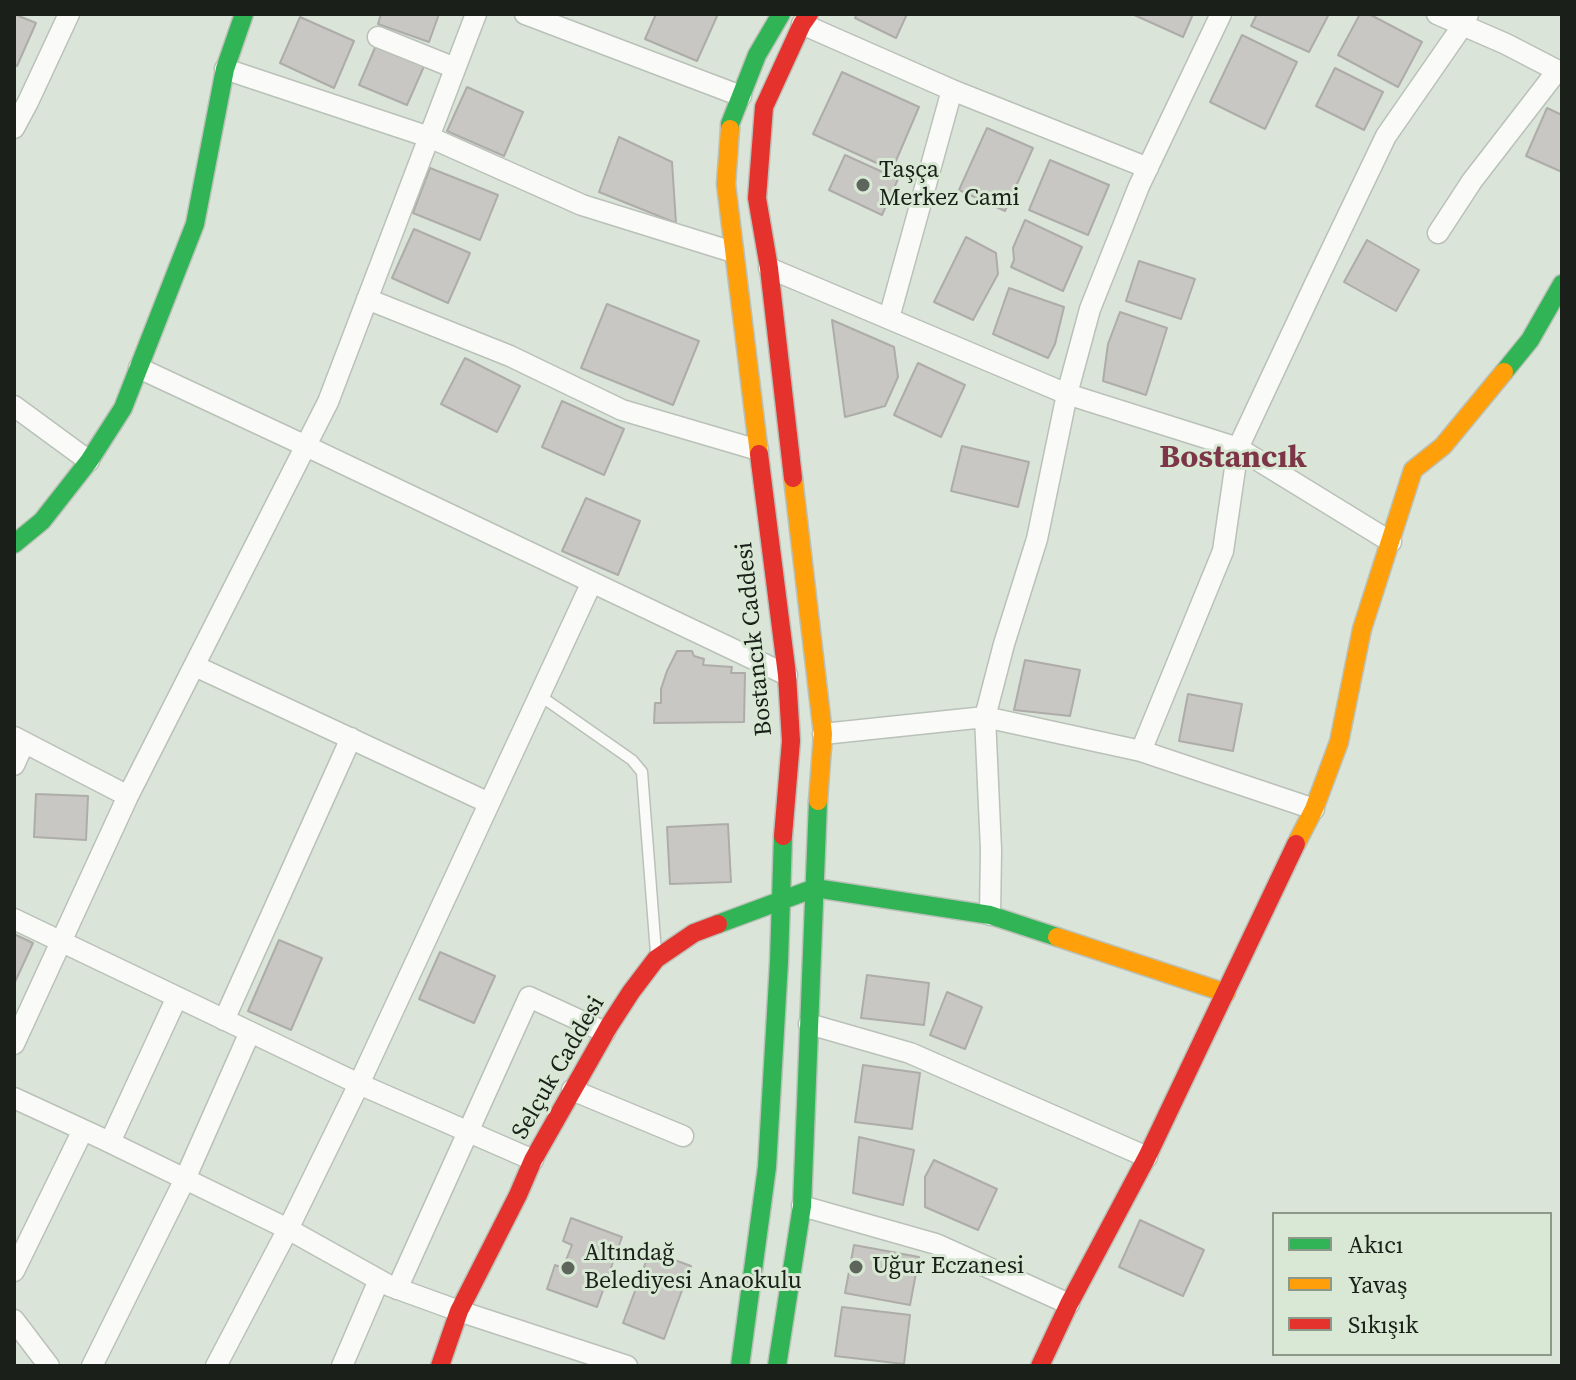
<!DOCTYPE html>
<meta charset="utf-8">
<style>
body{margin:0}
#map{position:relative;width:1576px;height:1380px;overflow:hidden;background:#dbe4d9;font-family:"Source Serif 4",serif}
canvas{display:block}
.frame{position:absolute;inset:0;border:16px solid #1a2019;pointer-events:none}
.legend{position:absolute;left:1272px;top:1212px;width:280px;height:144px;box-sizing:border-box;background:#d8e8d4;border:2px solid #8c9889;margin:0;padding:10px 14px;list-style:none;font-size:24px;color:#1a2019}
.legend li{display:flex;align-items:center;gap:16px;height:40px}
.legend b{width:40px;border:2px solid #8c9889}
</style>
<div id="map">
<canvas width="1576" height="1380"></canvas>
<div class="frame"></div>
<ul class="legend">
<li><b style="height:10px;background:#30b455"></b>Akıcı</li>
<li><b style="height:10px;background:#ff9f0a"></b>Yavaş</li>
<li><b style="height:10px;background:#e5322d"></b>Sıkışık</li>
</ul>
</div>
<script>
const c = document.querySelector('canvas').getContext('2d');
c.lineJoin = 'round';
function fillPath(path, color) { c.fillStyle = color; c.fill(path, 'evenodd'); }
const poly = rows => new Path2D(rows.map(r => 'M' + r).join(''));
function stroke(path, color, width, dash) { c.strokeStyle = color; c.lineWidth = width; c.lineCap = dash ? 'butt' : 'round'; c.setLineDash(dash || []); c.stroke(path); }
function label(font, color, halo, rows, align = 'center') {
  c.font = font + ' "Source Serif 4",serif'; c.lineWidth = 6; c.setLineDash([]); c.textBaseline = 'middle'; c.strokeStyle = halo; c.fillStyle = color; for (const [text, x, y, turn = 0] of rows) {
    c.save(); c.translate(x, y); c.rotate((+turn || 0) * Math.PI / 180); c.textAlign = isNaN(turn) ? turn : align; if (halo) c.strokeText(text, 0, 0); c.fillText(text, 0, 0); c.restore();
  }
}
const building = poly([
 [14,14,36,23,17,66,14,64,14,14],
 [381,14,439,14,429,42,378,24,381,14],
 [656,14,718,14,697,61,645,39,656,14],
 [857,14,907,14,896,38,855,18,857,14],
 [1132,14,1193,14,1183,37,1132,14],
 [1257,14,1329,14,1309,52,1251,26,1257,14],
 [1360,14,1369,14,1422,42,1398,87,1338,55,1360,14],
 [300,17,354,41,334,88,280,63,300,17],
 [1242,35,1297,62,1265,129,1210,102,1242,35],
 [377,43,425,64,407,105,359,85,377,43],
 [1335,68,1383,92,1364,130,1316,106,1335,68],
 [842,72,919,107,892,170,813,134,842,72],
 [467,87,523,112,504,156,447,131,467,87],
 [1547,108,1562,115,1562,172,1526,156,1547,108],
 [987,128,1033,148,1005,211,959,190,987,128],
 [619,137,672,162,676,223,599,192,619,137],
 [845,155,898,179,882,215,829,190,845,155],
 [1050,160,1109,185,1088,235,1029,210,1050,160],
 [430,168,498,195,480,240,413,213,430,168],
 [1025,220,1082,247,1063,291,1011,267,1014,260,1013,248,1025,220],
 [414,229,470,253,448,303,392,278,414,229],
 [966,237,996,253,998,274,973,320,934,302,966,237],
 [1367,240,1419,270,1396,311,1344,282,1367,240],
 [1139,261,1195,279,1181,319,1126,301,1139,261],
 [1009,288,1064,307,1055,344,1048,358,993,334,1009,288],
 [607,304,699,341,673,405,581,368,607,304],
 [1120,312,1167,328,1146,395,1103,381,1108,344,1120,312],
 [832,320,894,347,898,377,885,406,845,417,832,320],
 [465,358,520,386,497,432,441,404,465,358],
 [918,363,965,385,941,437,894,415,918,363],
 [562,401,624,429,604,475,542,447,562,401],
 [962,446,1029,462,1018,507,951,491,962,446],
 [586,498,640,521,618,575,562,551,586,498],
 [677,651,692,651,694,656,704,659,703,665,732,667,731,673,745,673,744,722,654,723,655,703,661,703,661,689,667,671,677,651],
 [1025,660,1080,670,1070,716,1014,710,1025,660],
 [1188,694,1242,704,1233,751,1179,741,1188,694],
 [36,794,88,796,86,840,34,837,36,794],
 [728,824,731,882,670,884,667,827,728,824],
 [14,934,33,943,14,984,14,934],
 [279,940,322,958,291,1030,248,1011,279,940],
 [440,952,495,976,474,1023,419,999,440,952],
 [867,975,929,983,924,1025,861,1018,867,975],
 [947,992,982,1007,965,1049,930,1035,947,992],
 [863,1065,920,1073,912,1129,855,1122,863,1065],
 [859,1137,914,1150,903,1205,853,1193,859,1137],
 [934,1160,997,1189,978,1230,925,1207,925,1177,934,1160],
 [571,1218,622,1237,597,1307,547,1289,555,1265,563,1268,572,1245,563,1241,571,1218],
 [1140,1220,1204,1250,1183,1296,1119,1267,1140,1220],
 [854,1245,919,1257,910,1305,845,1293,854,1245],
 [650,1251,691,1266,664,1339,623,1323,650,1251],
 [842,1307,910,1315,904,1364,835,1356,842,1307]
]);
const lane = poly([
 [539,695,632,760,642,772,656,953]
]);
const street = poly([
 [525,14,741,96],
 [1437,14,1506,44,1562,73],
 [802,24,952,90,1148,168],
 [378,37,455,68],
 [225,69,429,137,582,205,733,252],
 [14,128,28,102,69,14],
 [1438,233,1472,181,1557,71],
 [769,268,1067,394,1238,448,1391,542],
 [367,299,510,356,622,410,758,450],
 [889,318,952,90],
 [139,368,306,446,787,675],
 [14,406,89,461],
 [195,666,489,803],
 [823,734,985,717,1141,751,1314,809],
 [14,737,128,796],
 [1141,751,1223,551,1238,448,1314,286,1386,136,1463,25,1468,14],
 [14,765,24,743],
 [990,915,991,850,985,717,1004,644,1037,539,1067,394,1090,309,1139,186,1221,14],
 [14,919,359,1084,533,1160],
 [224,1020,351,738],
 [809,1024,910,1053,1147,1157],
 [14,1044,128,796,328,402,476,14],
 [572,1090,683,1136],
 [14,1098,103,1139,288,1229,390,1286,459,1311,627,1366],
 [110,1142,177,997],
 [802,1206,936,1244,1069,1304],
 [14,1271,83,1130],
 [397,1289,529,997,605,1032],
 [14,1320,49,1366],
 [92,1366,185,1179,250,1032],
 [216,1366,288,1229,359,1084,592,582],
 [342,1366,379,1280]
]);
const fast = poly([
 [730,129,730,124,757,55,781,14],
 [1504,372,1530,340,1562,284],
 [14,544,42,521,89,461,123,408,195,224,225,69,244,14],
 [718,924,815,888,990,915,1057,937],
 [740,1366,767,1167,779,962,783,836],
 [777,1366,802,1206,818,801]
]);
const slow = poly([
 [730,129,726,184,759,454],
 [793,478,823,734,818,801],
 [1296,844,1314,809,1339,742,1362,629,1413,470,1443,446,1504,372],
 [1057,937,1226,993]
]);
const jam = poly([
 [759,454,787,675,791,741,783,836],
 [793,478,769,268,757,198,764,107,802,24,809,14],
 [440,1366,459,1311,518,1195,533,1160,609,1026,631,992,656,959,694,933,718,924],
 [1040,1366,1069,1304,1147,1157,1296,844]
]);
const markers = [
 [863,185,8,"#5e655c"],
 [856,1267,8,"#5e655c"],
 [568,1268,8,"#5e655c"]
];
const poiNames = [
 ["Taşça",879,171],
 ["Merkez Cami",879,199],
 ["Altındağ",584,1254],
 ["Belediyesi Anaokulu",584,1282],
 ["Uğur Eczanesi",872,1267]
];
const streetNames = [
 ["Bostancık Caddesi",755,639,-96],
 ["Selçuk Caddesi",559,1068,-60]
];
const districtNames = [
 ["Bostancık",1233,459]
];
fillPath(building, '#c8c7c3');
stroke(building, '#adaca9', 2);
stroke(lane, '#bac1b8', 13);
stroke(street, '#bac1b8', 23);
stroke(fast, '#bac1b8', 21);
stroke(slow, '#bac1b8', 21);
stroke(jam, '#bac1b8', 21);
stroke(lane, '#fafbf9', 10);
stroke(street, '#fafbf9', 20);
stroke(fast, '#30b455', 18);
stroke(slow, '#ff9f0a', 18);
stroke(jam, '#e5322d', 18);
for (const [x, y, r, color] of markers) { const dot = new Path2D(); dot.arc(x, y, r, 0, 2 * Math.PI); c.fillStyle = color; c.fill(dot); stroke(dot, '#d8e8d4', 3); }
label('24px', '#1a2019', '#d8e8d4', poiNames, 'left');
label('24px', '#1a2019', '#d8e8d4', streetNames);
label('bold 32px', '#7c3648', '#d8e8d4', districtNames);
</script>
